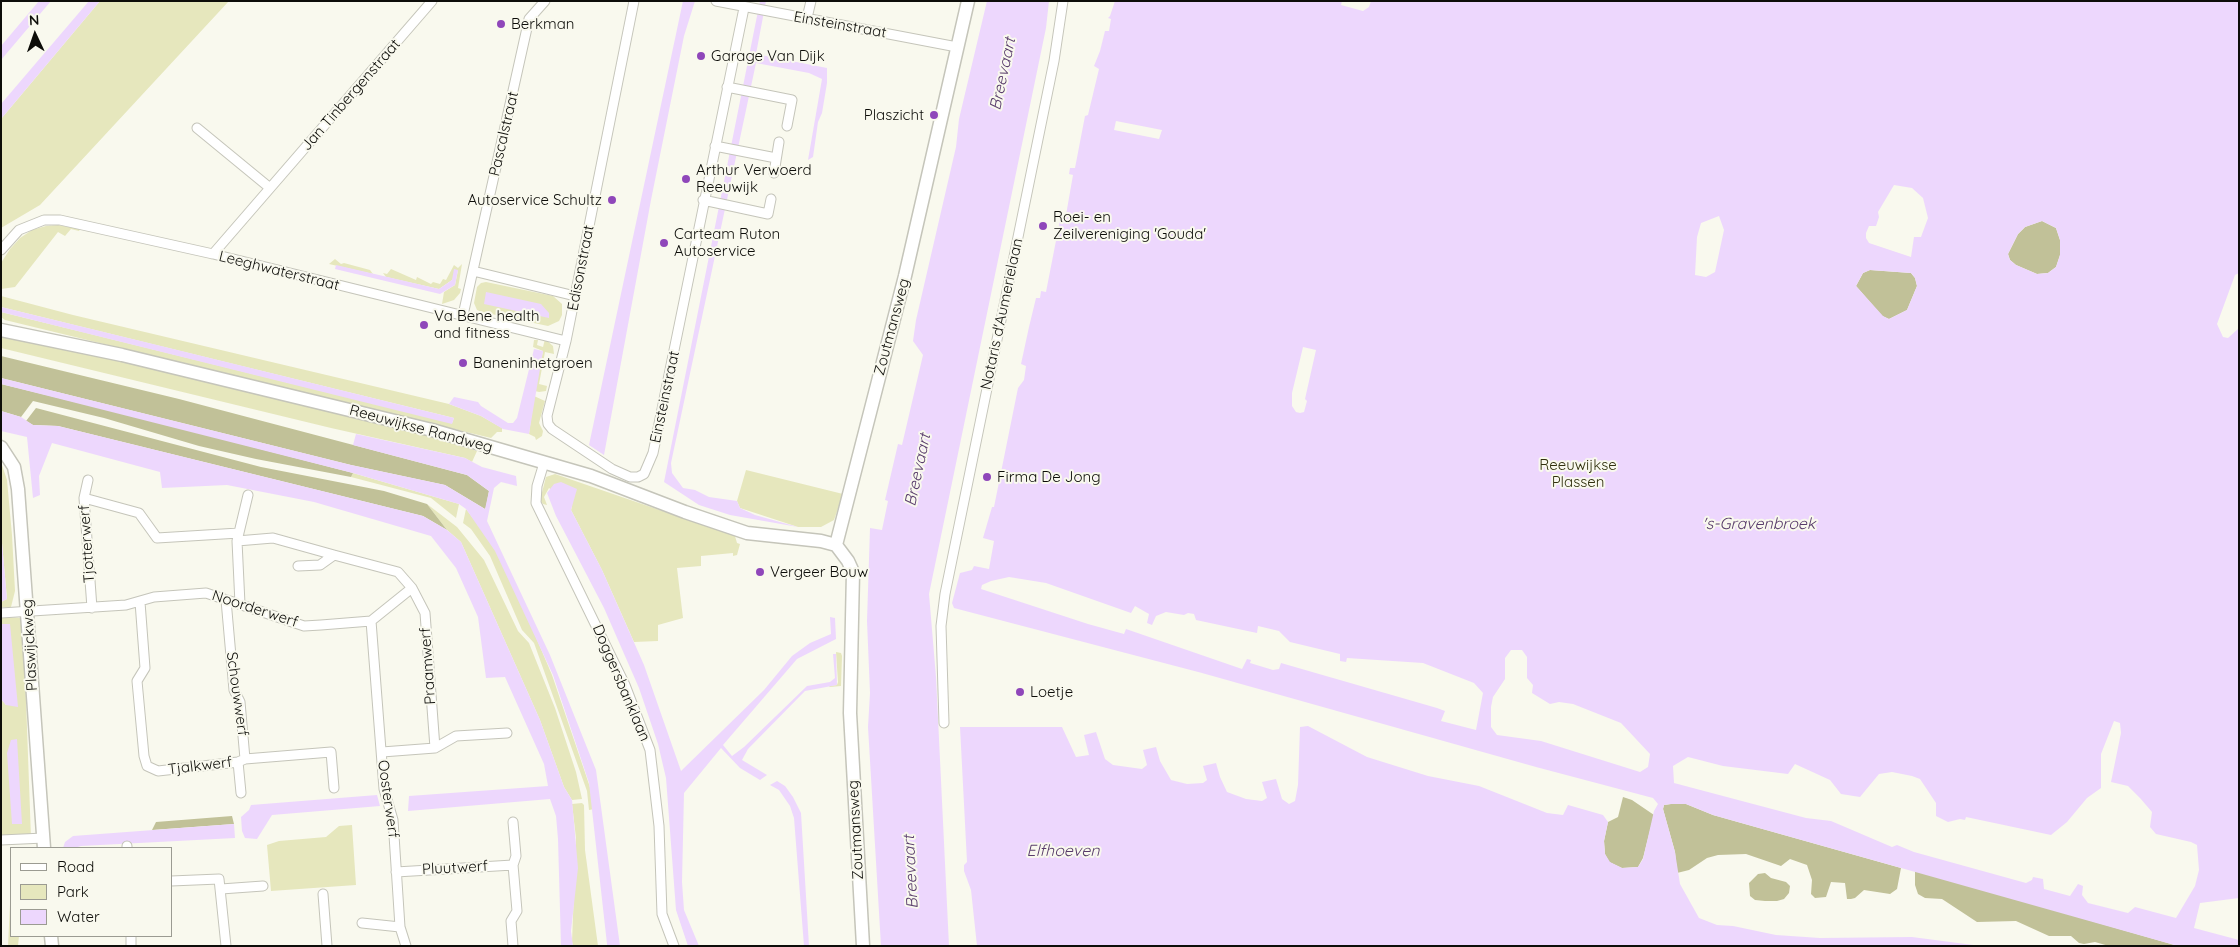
<!DOCTYPE html>
<style>
body{margin:0}
#map{position:relative;width:2240px;height:947px;overflow:hidden;background:#f9f9ee;font-family:Quicksand,sans-serif}
canvas{display:block}
.frame{position:absolute;inset:0;border:2px solid #0d0d09;pointer-events:none}
.legend{position:absolute;left:10px;top:847px;width:162px;height:90px;box-sizing:border-box;background:#f9f9ee;border:1px solid #9b9b92;margin:0;padding:6px 9px;list-style:none;font-size:15px;color:#0d0d09}
.legend li{display:flex;align-items:center;gap:10px;height:25px}
.legend b{width:25px;border:1px solid #9b9b92}
.north{position:absolute;left:10px;top:10px;width:50px;height:50px;-webkit-text-stroke:4px #f9f9ee;paint-order:stroke;rotate:357deg;font-size:14px;font-weight:700;line-height:20px;text-align:center;color:#0d0d09}
.north::after{content:'';display:block;margin:auto;width:18px;height:22px;background:#0d0d09;clip-path:polygon(50% 0,100% 100%,50% 72%,0 100%)}
</style>
<div id="map">
<canvas width="2240" height="947"></canvas>
<div class="frame"></div>
<ul class="legend">
<li><b style="height:6px;background:#fff"></b>Road</li>
<li><b style="height:14px;background:#e6e7bd"></b>Park</li>
<li><b style="height:14px;background:#edd7fd"></b>Water</li>
</ul>
<div class="north">N</div>
</div>
<script>
const c = document.querySelector('canvas').getContext('2d');
c.lineJoin = 'round';
function fillPath(path, color) { c.fillStyle = color; c.fill(path, 'evenodd'); }
const poly = rows => new Path2D(rows.map(r => 'M' + r).join(''));
function stroke(path, color, width, dash) { c.strokeStyle = color; c.lineWidth = width; c.lineCap = dash ? 'butt' : 'round'; c.setLineDash(dash || []); c.stroke(path); }
function label(font, color, halo, rows, align = 'center') {
  c.font = font + ' Quicksand,sans-serif'; c.lineWidth = 4; c.setLineDash([]); c.textBaseline = 'middle'; c.strokeStyle = halo; c.fillStyle = color; for (const [text, x, y, turn = 0] of rows) {
    c.save(); c.translate(x, y); c.rotate((+turn || 0) * Math.PI / 180); c.textAlign = isNaN(turn) ? turn : align; if (halo) c.strokeText(text, 0, 0); c.fillText(text, 0, 0); c.restore();
  }
}
const green = poly([
 [100,1,229,1,40,205,1,228,1,119],
 [58,225,80,229,79,231,71,229,65,236,58,232,15,287,1,289,1,263,10,249,20,238,32,230,46,226],
 [335,259,341,264,344,263,370,270,373,274,329,264],
 [462,264,458,288,461,289,460,293,454,300,442,304,444,292,455,285,458,270,452,280,439,289,386,277,383,273,387,274,391,269,416,280,417,277,431,284,433,282,440,284,443,279,446,280,454,265,458,268],
 [486,282,553,296,562,304,562,315,559,321,548,326,482,312,477,310,474,303,477,287,481,283],
 [1,296,73,315,449,404,481,416,502,428,502,432,497,432,491,438,5,320,1,317,1,312,452,423,454,418,1,307],
 [1,337,117,359,408,430,477,451,472,462,465,458,331,428,1,348],
 [545,339,553,346,554,354,545,352,539,384,547,386,546,391,539,392,535,391,543,351,533,347,534,340,538,340,537,345,543,347],
 [534,396,545,401,539,423,543,431,542,436,536,440,535,437,529,434],
 [1,462,7,480,12,535,15,591,11,607,1,607,1,602,7,599,1,532],
 [746,470,843,494,834,520,821,527,798,527,740,508,737,501],
 [353,473,459,504,456,518,431,498,351,477],
 [555,474,735,536,737,543,740,544,737,555,733,556,733,553,701,556,701,566,677,568,683,618,658,625,658,641,634,642,602,570,571,510,572,506,549,488,544,497,547,505,543,504,540,500,546,477],
 [427,504,457,527,484,560,518,631,529,643,555,708,576,772,582,799,572,800,564,787,540,720,461,542,447,530],
 [466,509,477,523,489,526,552,675,594,799,594,809,589,810,587,791,534,643,522,630,490,556,471,529,463,523],
 [1,617,23,618,31,838,1,836,1,699,6,705,10,624,1,624],
 [836,652,841,653,842,656,841,686,830,687,829,686,837,685,838,682],
 [582,803,584,805,585,850,598,946,573,946,572,942,576,838,572,804],
 [352,825,356,885,271,891,267,845,279,841,326,837,339,826],
 [11,883,11,936,19,936,18,946,8,946]
]);
const forest = poly([
 [2042,221,2056,228,2060,240,2060,255,2056,267,2048,273,2037,274,2016,265,2010,260,2008,254,2018,234,2025,227],
 [1870,270,1911,273,1915,278,1917,286,1907,310,1889,319,1882,316,1856,286,1863,273],
 [1,356,179,399,467,475,489,491,486,507,485,509,445,485,351,465,1,378],
 [1,384,137,417,353,473,351,477,256,459,199,446,104,418,33,401,21,417,1,411],
 [36,408,261,467,384,491,427,504,447,530,423,516,58,426,33,425,26,421],
 [1623,797,1632,800,1654,815,1643,858,1638,867,1622,868,1609,862,1605,854,1604,841,1608,822,1618,817],
 [1671,804,1686,804,1713,815,1901,868,1897,889,1890,894,1864,890,1855,898,1851,899,1847,899,1845,883,1831,882,1826,897,1815,898,1811,894,1812,880,1807,865,1790,859,1781,866,1746,854,1718,855,1707,858,1689,870,1677,873,1675,852,1663,809,1664,805],
 [232,816,234,824,152,830,156,822],
 [1915,871,2012,898,2178,946,2109,946,2095,942,2084,944,2079,943,2071,936,2049,936,2016,921,1977,922,1942,899,1925,898,1918,894,1915,885],
 [1765,873,1771,878,1786,882,1790,886,1789,893,1784,899,1777,901,1765,901,1755,900,1750,896,1749,883,1758,874]
]);
const water = poly([
 [39,1,51,1,1,60,1,46],
 [89,1,100,1,1,119,1,104],
 [683,1,695,1,684,36,651,200,604,455,589,445],
 [760,1,766,1,756,54,827,68,827,83,822,113,818,122,813,157,808,160,822,79,809,73,756,63,671,463,672,473,683,488,695,490,709,497,737,501,740,508,755,515,798,527,730,515,699,505,664,482],
 [987,1,1049,1,1046,28,929,594,936,677,949,946,881,946,868,727,870,693,867,621,870,528,882,530,888,501,885,500,898,444,902,445,923,355,913,341,916,320,956,147,959,119],
 [1115,1,1342,1,1341,5,1363,11,1369,7,1371,1,2239,1,2239,273,2235,275,2217,324,2223,337,2228,338,2239,328,2239,898,2200,903,2194,928,2239,940,2239,946,2178,946,1713,815,1686,804,1671,804,1664,805,1663,809,1675,852,1680,884,1699,918,1717,925,1733,926,1776,935,1820,938,1912,937,1981,946,977,946,971,890,964,871,964,865,967,862,960,727,1062,727,1076,757,1089,755,1084,735,1096,732,1105,759,1113,765,1142,769,1147,765,1143,750,1156,747,1160,761,1171,780,1187,784,1203,783,1207,780,1203,766,1216,763,1220,777,1227,792,1246,799,1262,801,1267,798,1262,782,1276,779,1282,799,1289,804,1295,801,1298,785,1300,727,1308,726,1367,757,1428,776,1479,786,1547,813,1563,815,1568,805,1603,815,1608,822,1604,841,1605,854,1610,862,1622,868,1638,867,1643,859,1654,811,1658,804,1653,798,1536,767,1202,673,954,608,952,603,960,573,972,570,974,566,989,569,994,541,983,538,992,507,994,507,1018,388,1024,380,1026,366,1021,364,1029,327,1036,298,1040,298,1041,291,1046,292,1061,215,1066,215,1073,175,1069,174,1070,168,1075,168,1085,116,1088,115,1099,69,1094,66,1100,51,1105,31,1109,31,1111,19,1108,18,1110,16],
 [1894,185,1912,188,1923,198,1928,218,1921,237,1914,237,1911,257,1869,243,1866,238,1866,233,1869,226,1876,226,1879,217,1878,212],
 [1719,216,1724,230,1715,272,1706,277,1695,275,1697,237,1701,223],
 [2042,221,2056,228,2060,240,2060,255,2056,267,2048,273,2037,274,2016,265,2010,260,2008,254,2018,234,2025,227],
 [1870,270,1911,273,1915,278,1917,286,1907,310,1889,319,1883,316,1856,286,1863,273],
 [1303,347,1316,350,1305,399,1307,401,1304,412,1300,413,1296,412,1292,406,1292,393],
 [1009,577,1046,583,1131,613,1135,606,1149,614,1147,623,1152,625,1156,616,1166,612,1184,615,1188,613,1194,614,1196,620,1257,633,1258,626,1279,631,1290,642,1340,654,1340,661,1346,662,1347,658,1423,663,1474,683,1483,693,1476,730,1441,721,1445,711,1437,708,1281,663,1279,669,1273,670,1250,663,1251,660,1247,659,1242,669,1126,629,1124,634,1088,624,981,589,982,585,991,581],
 [1511,650,1522,650,1527,657,1527,678,1533,685,1532,693,1550,704,1559,702,1573,704,1621,723,1650,754,1648,767,1640,772,1541,741,1497,735,1491,727,1491,707,1493,697,1505,679,1505,658],
 [2114,721,2120,723,2121,733,2111,782,2128,786,2140,798,2152,812,2150,827,2156,834,2191,842,2197,845,2199,870,2195,886,2176,918,2135,907,2128,913,2088,903,2082,895,2083,886,2078,884,2070,896,2044,889,2043,879,2033,877,2032,880,2026,883,1914,852,1897,845,1892,847,1831,821,1806,818,1674,783,1673,766,1688,757,1723,766,1788,774,1795,764,1830,780,1841,794,1860,797,1879,774,1892,772,1912,776,1920,779,1936,803,1936,816,1948,822,1960,819,1965,820,1966,817,2051,835,2067,822,2087,798,2101,788,2101,754],
 [336,265,439,289,452,280,454,269,458,270,455,285,440,294,335,269],
 [486,292,541,304,549,313,549,318,484,304],
 [1,307,161,346,454,418,452,424,1,312],
 [534,349,543,351,529,434,503,429,481,416,449,404,454,397,478,402,481,406,508,423,513,423,517,418],
 [1,378,351,465,445,485,485,509,489,491,467,475,353,445,356,434,465,458,482,467,516,476,517,486,501,482,494,488,487,521,550,655,596,770,620,946,607,946,607,944,589,783,553,675,495,551,466,509,459,504,353,473,1,384],
 [1,411,21,417,33,425,58,426,423,516,447,530,461,542,540,720,564,787,572,800,578,868,571,931,573,946,561,946,558,839,556,816,550,799,408,811,409,796,548,786,544,764,505,677,486,678,478,617,456,568,431,536,314,502,227,485,162,488,160,472,52,443,39,476,40,495,33,498,27,437,1,431],
 [561,482,577,489,571,510,602,570,644,665,681,771,764,690,792,656,810,643,831,634,830,617,835,618,836,639,797,659,723,745,732,756,744,747,807,686,830,682,835,678,833,654,836,654,837,685,805,691,748,749,742,760,767,775,760,780,740,768,721,748,684,793,682,882,684,910,699,946,688,946,676,910,666,778,658,744,639,688,604,608,556,516,547,493,554,484],
 [1,532,7,599,1,602],
 [1,624,10,624,18,707,6,705,1,699],
 [17,739,22,824,12,824,7,753,11,740],
 [777,781,785,786,793,797,801,813,809,946,804,946,794,818,790,806,779,790,770,785],
 [377,795,380,806,272,815,257,839,245,838,242,831,241,817,249,810,251,805],
 [234,824,235,838,81,846,74,848,63,848,65,842,73,836]
]);
const pier = poly([
 [1116,121,1162,130,1159,139,1114,130]
]);
const street = poly([
 [634,1,566,341,547,416,548,424,552,429,612,469,630,477,638,477,644,474,653,453,744,8],
 [716,1,957,47],
 [807,18,811,1],
 [727,87,792,100,787,126],
 [197,128,270,188],
 [715,146,776,158],
 [774,173,779,142],
 [703,200,768,214,771,199],
 [1,250,19,230,44,220,60,220,213,254,566,341],
 [213,254,432,1],
 [473,271,575,296],
 [463,315,529,19,545,1],
 [544,463,537,486,536,503,625,685,650,750,659,826,662,914,674,946],
 [88,480,84,498,92,608],
 [84,498,139,513,157,538,239,533],
 [237,541,273,538,334,555],
 [298,566,320,565,334,555,398,572,412,588,425,613,435,748],
 [226,600,234,690,240,702,245,759],
 [140,602,145,668,137,681,144,756,147,766,158,771,238,762,245,759,331,752,334,788],
 [240,604,237,541,248,495],
 [1,613,126,605,154,597,206,593,304,626,321,625,371,621,412,588],
 [371,621,384,789,393,820,400,927,406,946],
 [944,723,941,626,945,594,1054,61,1063,1],
 [382,752,435,748,456,736,507,733],
 [238,762,241,793],
 [1,840,44,838],
 [127,846,127,848],
 [513,865,516,856,513,822],
 [396,872,513,865,517,911,511,921,513,946],
 [171,881,219,879,226,946],
 [221,889,263,886],
 [323,894,327,946],
 [362,923,400,927],
 [131,936,131,946]
]);
const secondary = poly([
 [1,330,122,355,432,430,591,476,685,512,747,533,821,541,836,545],
 [1,447,14,467,18,489,44,848],
 [836,545,905,276,968,1],
 [836,545,848,561,853,572,850,713,863,946],
 [51,936,52,946]
]);
const markers = [
 [501,24,5,"#8f47ba"],
 [701,56,5,"#8f47ba"],
 [934,115,5,"#8f47ba"],
 [686,179,5,"#8f47ba"],
 [612,200,5,"#8f47ba"],
 [1043,226,5,"#8f47ba"],
 [664,243,5,"#8f47ba"],
 [424,325,5,"#8f47ba"],
 [463,363,5,"#8f47ba"],
 [987,477,5,"#8f47ba"],
 [760,572,5,"#8f47ba"],
 [1020,692,5,"#8f47ba"]
];
const poiNames = [
 ["Berkman",511,24],
 ["Garage Van Dijk",711,56],
 ["Plaszicht",924,115,"right"],
 ["Arthur Verwoerd",696,170],
 ["Reeuwijk",696,187],
 ["Autoservice Schultz",602,200,"right"],
 ["Roei- en",1053,217],
 ["Zeilvereniging 'Gouda'",1053,234],
 ["Carteam Ruton",674,234],
 ["Autoservice",674,251],
 ["Va Bene health",434,316],
 ["and fitness",434,333],
 ["Baneninhetgroen",473,363],
 ["Firma De Jong",997,477],
 ["Vergeer Bouw",770,572],
 ["Loetje",1030,692]
];
const streetNames = [
 ["Einsteinstraat",840,25,10],
 ["Jan Tinbergenstraat",351,95,-49],
 ["Pascalstraat",504,134,-77],
 ["Edisonstraat",581,268,-79],
 ["Leeghwaterstraat",279,271,14],
 ["Notaris d'Aumerielaan",1002,314,-78],
 ["Zoutmansweg",892,327,-75],
 ["Einsteinstraat",665,397,-78],
 ["Reeuwijkse Randweg",421,429,15],
 ["Tjotterwerf",87,544,-94],
 ["Noorderwerf",255,609,18],
 ["Plaswijckweg",30,645,-93],
 ["Praamwerf",428,666,-94],
 ["Doggersbanklaan",621,683,67],
 ["Schouwwerf",237,694,82],
 ["Tjalkwerf",200,766,-7],
 ["Oosterwerf",388,799,82],
 ["Zoutmansweg",856,830,-93],
 ["Pluutwerf",455,868,-3]
];
const parkNames = [
 ["Reeuwijkse",1578,465],
 ["Plassen",1578,482]
];
const waterNames = [
 ["Breevaart",1003,74,-78],
 ["Breevaart",918,470,-78],
 ["'s-Gravenbroek",1759,524],
 ["Elfhoeven",1063,851],
 ["Breevaart",911,872,-93]
];
fillPath(green, '#e6e7bd');
fillPath(forest, '#c1c198');
fillPath(water, '#edd7fd');
fillPath(pier, '#f9f9ee');
stroke(street, '#c5c5ba', 11);
stroke(secondary, '#c5c5ba', 15);
stroke(street, '#fff', 9);
stroke(secondary, '#fff', 12);
for (const [x, y, r, color] of markers) { const dot = new Path2D(); dot.arc(x, y, r, 0, 2 * Math.PI); c.fillStyle = color; c.fill(dot); stroke(dot, '#f9f9ee', 2); }
label('15px', '#0d0d09', '#f9f9ee', poiNames, 'left');
label('15px', '#0d0d09', '#f9f9ee', streetNames);
label('15px', '#31300e', '#f9f9ee', parkNames);
label('italic 16px', '#583b6b', '#f9f9ee', waterNames);
</script>
